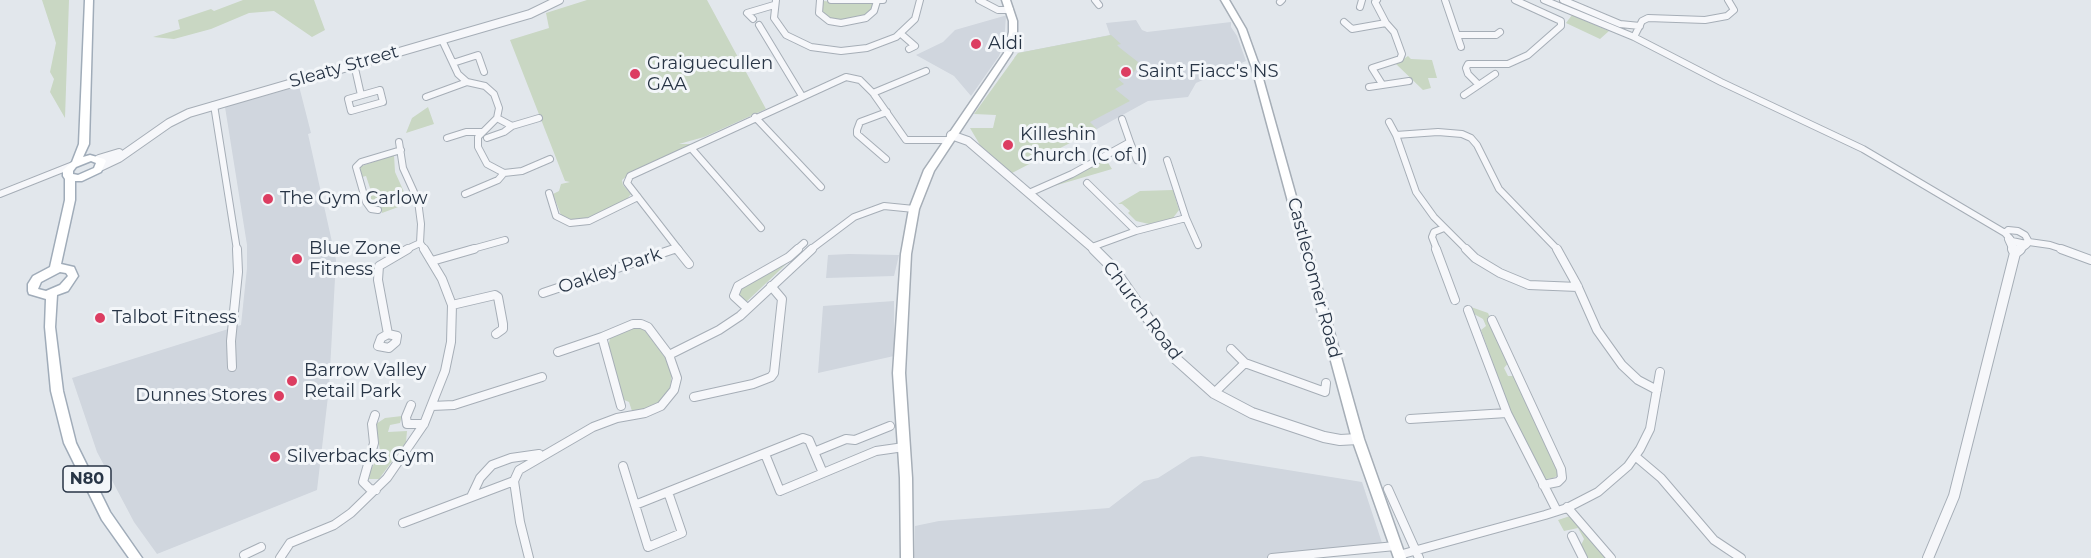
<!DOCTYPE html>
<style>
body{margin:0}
canvas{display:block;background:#e2e7ec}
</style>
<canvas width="2091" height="558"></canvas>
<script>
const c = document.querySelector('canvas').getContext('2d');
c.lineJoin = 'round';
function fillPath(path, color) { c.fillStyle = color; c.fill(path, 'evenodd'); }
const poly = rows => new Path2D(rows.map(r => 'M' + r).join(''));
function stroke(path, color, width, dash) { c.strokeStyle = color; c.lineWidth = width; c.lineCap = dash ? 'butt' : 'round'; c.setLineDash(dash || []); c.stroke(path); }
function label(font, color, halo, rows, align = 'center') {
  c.font = font + ' Montserrat,sans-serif'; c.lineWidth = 6; c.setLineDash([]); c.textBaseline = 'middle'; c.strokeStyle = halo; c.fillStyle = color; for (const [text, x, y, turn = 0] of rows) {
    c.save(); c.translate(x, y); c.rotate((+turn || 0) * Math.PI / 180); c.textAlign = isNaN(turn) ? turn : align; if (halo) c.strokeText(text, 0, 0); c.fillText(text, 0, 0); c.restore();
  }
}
const built = poly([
 [1004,16,1006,16,1004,43,999,56,971,96,954,76,916,55,943,42,955,30],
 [1136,20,1142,30,1147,32,1231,22,1231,27,1237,36,1246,61,1196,83,1188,97,1148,101,1097,129,1014,58,1018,53,1110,35,1106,23],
 [299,86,311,133,308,134,336,260,329,388,317,490,157,554,134,522,97,452,72,378,241,325,247,268,247,245,225,107],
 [828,255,849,254,899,255,894,276,826,278],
 [894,301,894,356,818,373,823,306],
 [1201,456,1362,482,1384,549,1293,558,915,558,915,526,939,521,1109,508,1144,481,1158,478,1191,457]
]);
const green = poly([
 [42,0,69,0,65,118,50,92,54,79,50,72,56,43],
 [243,0,314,0,325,30,312,37,274,11,249,13,211,29,174,39,153,37,180,29,178,20,211,9,214,11],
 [587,0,707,0,766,109,704,137,679,144,692,144,628,175,622,180,623,185,631,194,626,200,596,215,575,221,561,215,553,194,559,191,561,184,570,182,565,181,510,40,549,28,546,13],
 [823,1,848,3,874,3,873,8,866,16,849,21,829,18,821,11],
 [1572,15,1609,31,1600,39,1566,23],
 [1111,35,1121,44,1117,45,1120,48,1138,62,1135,71,1118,79,1124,84,1115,89,1130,101,1090,122,1097,129,1012,173,980,145,970,128,993,128,996,115,974,114,1018,53],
 [1408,56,1411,59,1432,60,1437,78,1428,78,1431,88,1423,90,1396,64],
 [428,107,434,124,406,133,412,118],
 [394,155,395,172,409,203,382,213,380,204,370,206,366,194,371,191,366,176,362,177,359,167],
 [1105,158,1112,169,1054,186],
 [1173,190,1179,210,1173,218,1149,224,1136,221,1128,213,1130,211,1122,204,1118,204,1140,191],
 [799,252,744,304,738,298,738,289],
 [1471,307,1488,313,1509,362,1504,368,1508,376,1516,376,1559,471,1557,476,1553,478,1546,479,1540,474,1511,413,1481,330,1486,326,1483,319,1474,314],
 [631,327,641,327,646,332,667,360,672,372,670,391,663,400,647,409,632,411,629,402,622,399,608,347,610,338],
 [402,416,400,423,390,425,388,432,407,431,406,442,379,479,369,479,370,472,380,451,376,424,385,418],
 [1570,516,1580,527,1606,558,1588,558,1581,545,1584,539,1578,528,1564,531,1558,520]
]);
const minorFar1 = poly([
 [776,0,774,18,786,35,811,47,841,51,867,48,896,37,915,19,920,0],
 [820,0,819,13,829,21,841,23,866,18,874,11,877,1],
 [831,0,883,0],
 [979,0,998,10,1010,10],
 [1095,0,1099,5],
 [1377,0,1375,2,1386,23,1394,32,1402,54,1400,59,1372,68,1382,84],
 [1445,0,1461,47],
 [1544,0,1634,37,1721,82,1863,149,2005,233,2012,241,2026,244],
 [1563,0,1620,24,1640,26],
 [1280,2,1282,0],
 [1360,7,1362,0],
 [753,19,747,13,774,5],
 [1344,22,1352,29,1386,23],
 [759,25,802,96],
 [900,33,915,46,909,49],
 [1457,35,1496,35,1500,32],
 [1634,37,1642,21,1648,18,1705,20,1727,16,1734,10,1728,0],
 [442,40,458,74,467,82,485,86,494,94,499,108,497,118,478,137,478,147,487,164,504,173,498,180,465,194],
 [453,63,478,55,484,72],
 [354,64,361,95],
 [1479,85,1468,74,1466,68,1468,64,1508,64,1528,55,1561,26,1561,21,1515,0],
 [1369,87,1409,81],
 [380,90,383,102,351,111,348,99,380,90],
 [873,93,926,71],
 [1464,95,1495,74],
 [426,97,467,82],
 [214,105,237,250],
 [755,117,821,187],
 [497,118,512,126,539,118],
 [1389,122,1396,135,1416,192,1434,217,1467,250],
 [1396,135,1438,132,1462,134,1471,138,1477,145,1499,189,1558,250],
 [447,138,466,132,481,132],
 [487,138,504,132,512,126],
 [399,142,403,168,418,201,421,224,420,243,425,250],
 [1130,142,1137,160],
 [691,148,761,228],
 [886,159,857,134,857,130,860,122,887,112],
 [504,173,522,171,550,159],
 [1087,183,1136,231],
 [549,193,556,216,570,223,589,221,638,197],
 [1029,193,1072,174,1130,142,1122,119],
 [0,194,73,165],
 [378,210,371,209,366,202,356,167,361,162,401,150],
 [1186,218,1198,245],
 [2005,233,2008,230,2018,231,2025,235,2029,242],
 [2029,242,2050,245,2065,250],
 [1092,247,1136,231,1186,218,1167,160],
 [405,250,420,243],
 [469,250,505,240],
 [670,250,677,248],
 [679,250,627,183,630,176,846,77,860,80,873,93,906,140,948,140],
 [796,250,804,243],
 [810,250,854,217,884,206,914,209],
 [1437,250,1432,237,1434,232,1444,228]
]);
const minor = poly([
 [677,249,689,264],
 [1436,249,1455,300],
 [1466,249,1475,258,1500,273,1529,285,1578,287],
 [1557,249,1577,285,1597,330,1622,365,1638,380,1657,390],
 [2061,249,2091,260],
 [432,261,474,249],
 [543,293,674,249],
 [452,305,495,295,498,297,503,324,503,329,496,334],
 [747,308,734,296,738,286,789,257,798,249],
 [1468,310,1507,413,1557,511],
 [1492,320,1561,469,1562,478,1558,482,1543,485],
 [388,334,378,280,379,266,408,249],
 [388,334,397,336,396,342,389,348,378,346,381,338,388,334],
 [558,352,602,337],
 [1245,363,1325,392,1326,383],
 [232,367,231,341,238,272,237,249],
 [1214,393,1245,363,1231,349],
 [694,397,753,384,771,377,774,373,782,299,771,286],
 [411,405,406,417,407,424,424,424],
 [432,406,454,405,542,377],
 [621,406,602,337,633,324,641,324,648,327,669,355],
 [375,415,372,424,374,443,363,482,370,489,376,490],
 [1410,419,1507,413],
 [814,452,846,439,855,440,890,426],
 [765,454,780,491,876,451,904,447],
 [1635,456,1661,478,1714,540,1741,558],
 [623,466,648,547,682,533,668,492],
 [1388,489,1419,558],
 [471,497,480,478,492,465,511,458,539,454],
 [635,505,803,438,809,440,823,473],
 [1567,507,1611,558],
 [403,523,514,481],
 [1572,536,1583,558],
 [244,555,261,547],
 [1399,555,1545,515,1567,508,1598,492,1628,466,1640,449,1650,429,1660,372],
 [280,558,290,543,334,525,351,513,387,478,424,424,445,371,451,342,452,305,442,279,424,249],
 [529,558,520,522,514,481,519,470,593,427,617,418,645,413,661,406,674,390,677,378,669,355,719,330,740,316,812,249],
 [1272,558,1395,546]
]);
const tertiaryFar1 = poly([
 [951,135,968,141,1095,250],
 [99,159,119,153],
 [100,167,119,158,169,123,189,113,530,14,559,0],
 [2009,239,2014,250],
 [2018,250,2026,244]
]);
const tertiary = poly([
 [1094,249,1113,268,1176,359,1214,393,1252,413,1324,437,1340,440,1358,439],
 [2015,253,2020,249],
 [1928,558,1954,496,2015,253,2013,249]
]);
const secondary = poly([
 [1002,0,1010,0,1017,21,1017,32,1012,53,934,171,919,209,911,254,905,373,912,478,913,558,901,558,900,478,893,373,901,254,909,209,924,170,1004,53,1009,32,1009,21,1002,0],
 [1221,0,1229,0,1246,29,1260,68,1364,439,1406,558,1394,558,1352,439,1252,68,1238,29,1221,0]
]);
const primary = poly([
 [85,0,93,0,89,144,83,157,90,155,104,159,106,161,101,172,82,181,75,181,75,200,61,264,74,267,78,276,68,291,57,295,55,327,63,391,76,443,110,512,142,558,129,558,102,520,64,443,51,391,45,327,46,299,29,294,28,291,28,284,33,276,50,267,65,200,65,179,63,176,63,170,72,162,79,144,85,0],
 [91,161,96,163,94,168,78,175,73,174,73,171,76,167,91,161],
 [60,272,66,273,68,276,60,285,46,291,38,289,41,282,60,272]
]);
const markers = [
 [976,44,6,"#dc3d61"],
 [1126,72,6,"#dc3d61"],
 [635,74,6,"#dc3d61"],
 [1008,145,6,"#dc3d61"],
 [268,199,6,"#dc3d61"],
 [297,259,6,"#dc3d61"],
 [100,318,6,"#dc3d61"],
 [292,381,6,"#dc3d61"],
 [279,396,6,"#dc3d61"],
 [275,457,6,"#dc3d61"]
];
const shields = [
 [87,479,48]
];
const shieldNames = [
 ["N80",87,479]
];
const poiNames = [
 ["Aldi",988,44],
 ["Graiguecullen",647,64],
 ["GAA",647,85],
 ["Saint Fiacc's NS",1138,72],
 ["Killeshin",1020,135],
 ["Church (C of I)",1020,156],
 ["The Gym Carlow",280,199],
 ["Blue Zone",309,249],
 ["Fitness",309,270],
 ["Talbot Fitness",112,318],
 ["Barrow Valley",304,371],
 ["Retail Park",304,392],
 ["Dunnes Stores",267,396,"right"],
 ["Silverbacks Gym",287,457]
];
const streetNames = [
 ["Sleaty Street",344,67,-16],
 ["Oakley Park",610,271,-19],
 ["Castlecomer Road",1314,278,75],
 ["Church Road",1142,311,53]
];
fillPath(built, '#d0d6de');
fillPath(green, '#c9d7c3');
stroke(minorFar1, '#a6aeb7', 8);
stroke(minor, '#a6aeb7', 10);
stroke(tertiaryFar1, '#a6aeb7', 10);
stroke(tertiary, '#a6aeb7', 12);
stroke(secondary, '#a6aeb7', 3);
stroke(primary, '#a0acb9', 3);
stroke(minorFar1, '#f6f7fa', 6);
stroke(minor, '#f6f7fa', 8);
stroke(tertiaryFar1, '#f6f7fa', 8);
stroke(tertiary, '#f6f7fa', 10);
fillPath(secondary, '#fff');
fillPath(primary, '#fff');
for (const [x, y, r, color] of markers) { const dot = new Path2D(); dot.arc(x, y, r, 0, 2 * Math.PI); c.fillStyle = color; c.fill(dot); stroke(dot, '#f3f6f9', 2); }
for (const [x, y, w] of shields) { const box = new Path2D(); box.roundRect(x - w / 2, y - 13, w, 26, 4.5); c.fillStyle = '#f3f6f9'; c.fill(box); stroke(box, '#283546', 1.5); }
label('bold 16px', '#283546', null, shieldNames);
label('18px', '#283546', '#f3f6f9', poiNames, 'left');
label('18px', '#283546', '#f3f6f9', streetNames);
</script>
